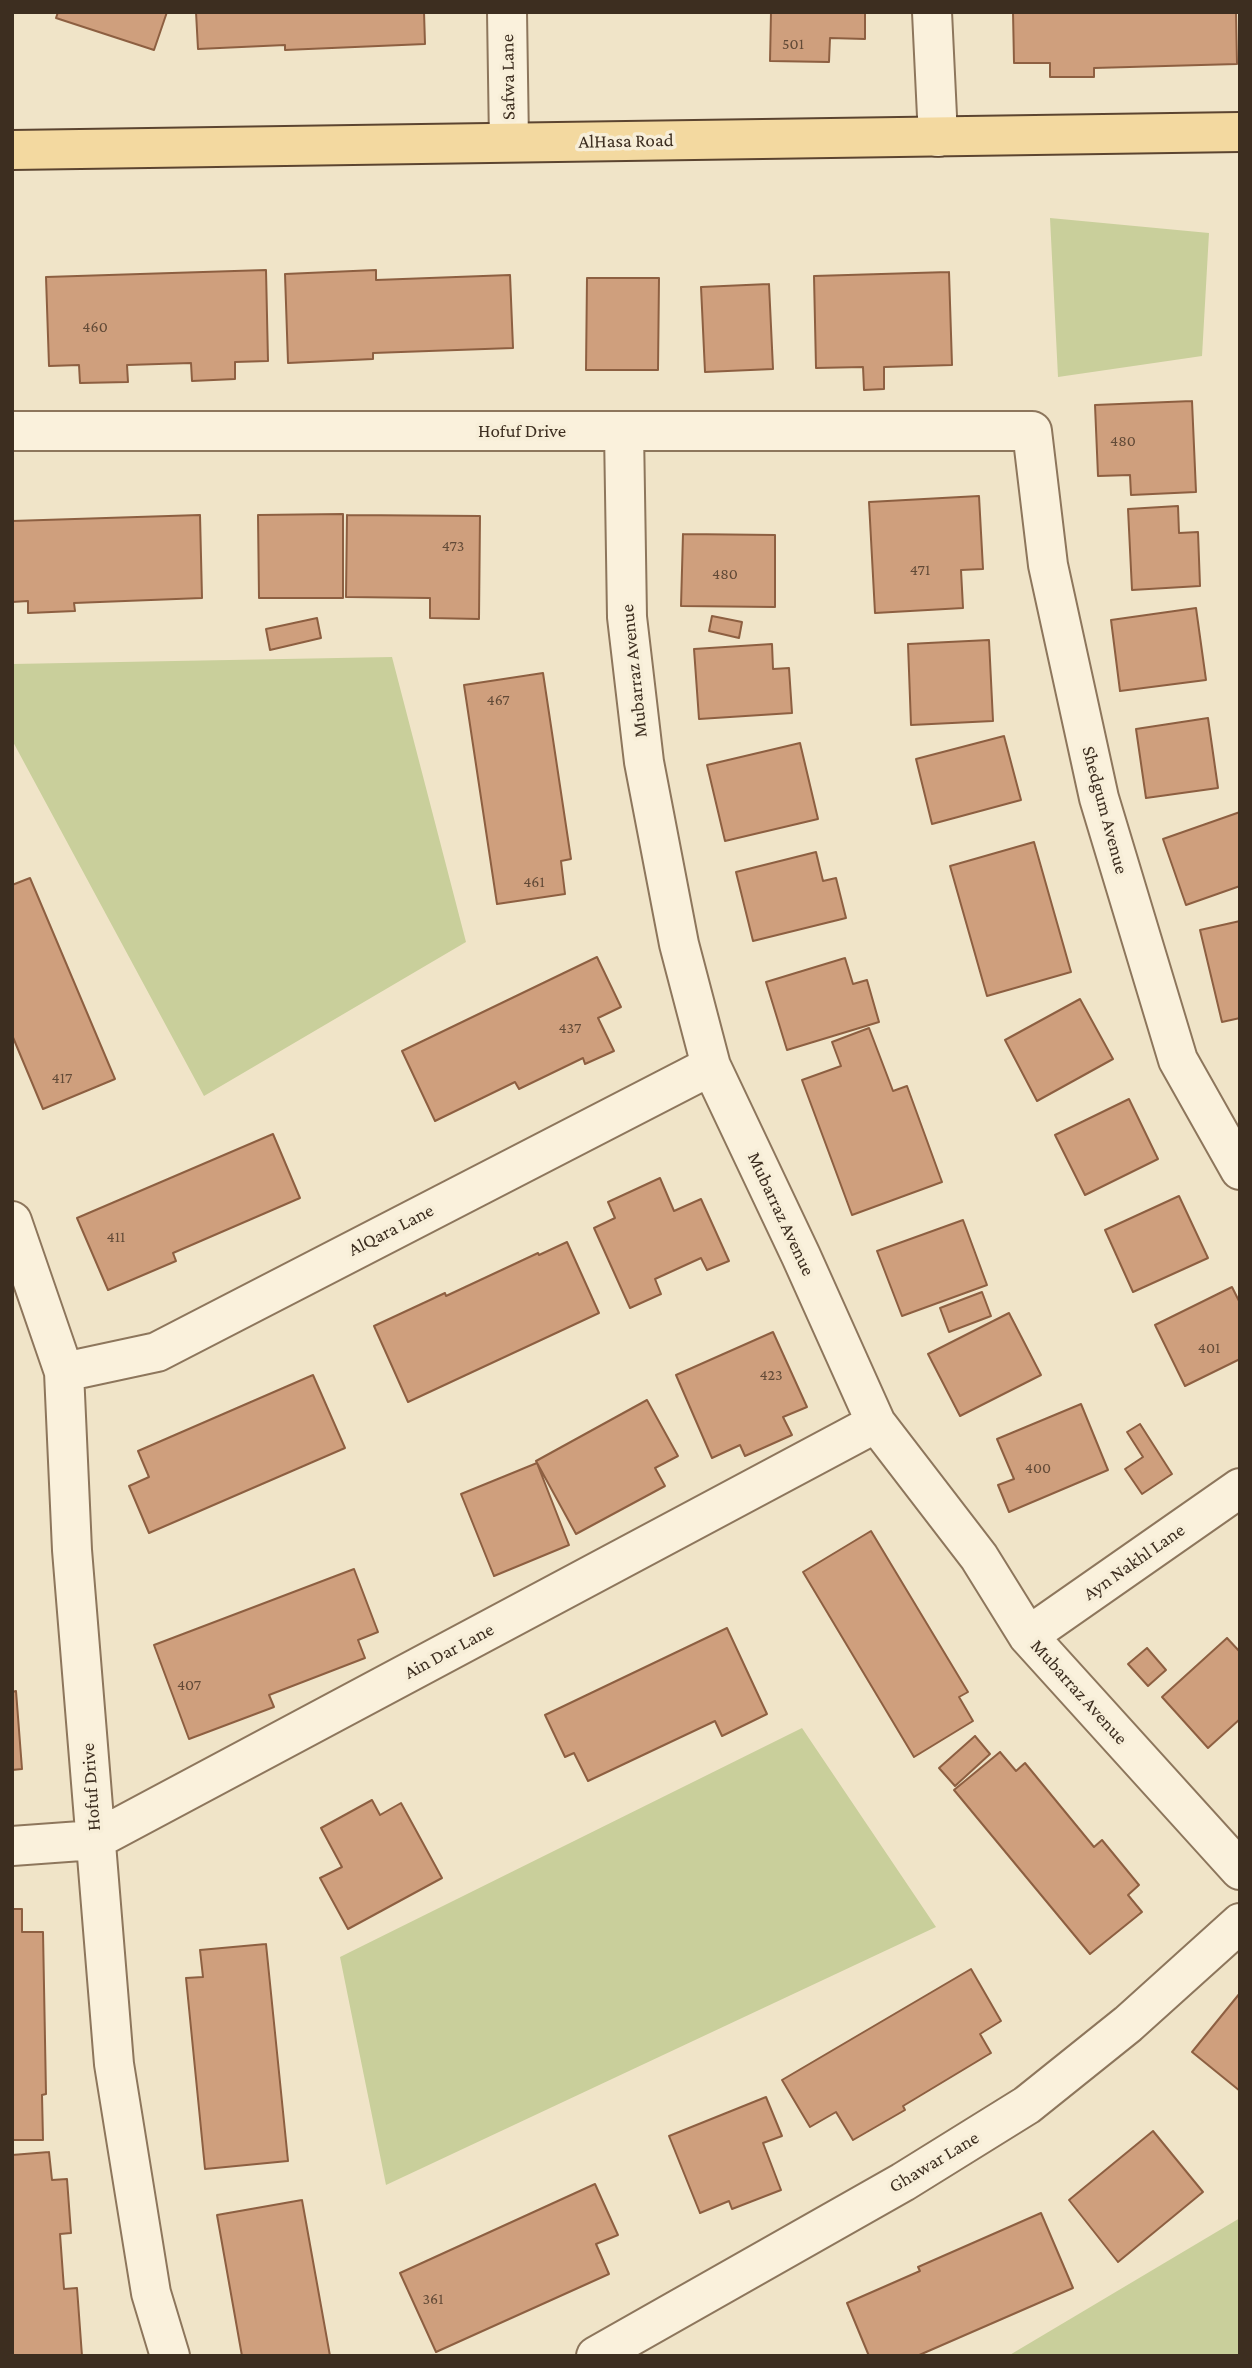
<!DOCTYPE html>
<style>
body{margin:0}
#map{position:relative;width:1252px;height:2368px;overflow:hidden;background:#f0e4c8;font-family:"Crimson Pro",serif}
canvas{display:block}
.frame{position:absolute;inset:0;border:14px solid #3d2e20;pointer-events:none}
</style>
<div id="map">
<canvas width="1252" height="2368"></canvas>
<div class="frame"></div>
</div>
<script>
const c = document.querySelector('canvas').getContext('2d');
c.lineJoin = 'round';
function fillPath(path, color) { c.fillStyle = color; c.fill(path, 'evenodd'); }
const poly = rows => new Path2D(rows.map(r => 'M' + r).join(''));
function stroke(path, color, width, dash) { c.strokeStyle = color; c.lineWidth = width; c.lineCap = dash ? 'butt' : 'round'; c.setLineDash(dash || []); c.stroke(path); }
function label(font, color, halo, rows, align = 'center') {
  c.font = font + ' "Crimson Pro",serif'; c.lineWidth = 7; c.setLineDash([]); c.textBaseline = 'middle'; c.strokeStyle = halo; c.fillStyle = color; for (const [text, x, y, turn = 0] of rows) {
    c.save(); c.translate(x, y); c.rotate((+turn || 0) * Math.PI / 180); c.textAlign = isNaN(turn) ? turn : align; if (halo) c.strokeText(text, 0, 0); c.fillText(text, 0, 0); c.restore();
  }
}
const green = poly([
 [1050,218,1209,233,1202,356,1058,377],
 [392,657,466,942,204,1096,12,740,12,664],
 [802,1728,936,1927,386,2185,340,1957],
 [1240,2218,1240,2356,1008,2356]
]);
const building = poly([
 [58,12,167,12,154,50,56,18,58,12],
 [196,12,424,12,425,44,285,50,285,45,198,49,196,12],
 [771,12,865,12,865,39,830,38,829,62,770,61,771,12],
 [1013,12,1236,12,1237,64,1094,68,1094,77,1050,77,1050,63,1014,63,1013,12],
 [266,270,268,361,235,362,235,379,192,381,191,363,127,365,128,382,80,383,79,365,49,366,46,277,266,270],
 [376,270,376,280,510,275,513,348,373,353,373,359,288,363,285,274,376,270],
 [949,272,952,365,884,367,884,389,864,390,863,367,816,368,814,276,949,272],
 [587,278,659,278,658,370,586,370,587,278],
 [769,284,773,369,705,372,701,287,769,284],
 [1192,401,1196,492,1131,495,1130,475,1098,476,1095,405,1192,401],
 [979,496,983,569,961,570,963,608,875,613,869,502,979,496],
 [1178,506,1179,533,1198,532,1200,586,1132,590,1128,509,1178,506],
 [343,514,343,598,259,598,258,515,343,514],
 [200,515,202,598,74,603,75,611,28,613,28,601,12,602,12,521,200,515],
 [347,515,480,516,479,619,430,618,430,598,346,597,347,515],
 [683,534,775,535,775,607,681,606,683,534],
 [1196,608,1206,680,1120,691,1111,620,1196,608],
 [712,616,742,622,739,638,709,631,712,616],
 [317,618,321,638,270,650,266,629,317,618],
 [989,640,993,721,911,725,908,644,989,640],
 [772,644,773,669,789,668,792,713,699,719,694,649,772,644],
 [543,673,571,859,561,861,565,894,497,904,464,685,543,673],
 [1208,718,1218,788,1146,798,1136,729,1208,718],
 [1004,736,1021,800,932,824,916,759,1004,736],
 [800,743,818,819,725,841,707,765,800,743],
 [1240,812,1240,886,1186,905,1163,839,1240,812],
 [1034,842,1071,972,987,996,950,866,1034,842],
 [816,852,823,881,836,878,846,918,753,941,736,872,816,852],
 [30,878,115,1079,43,1109,12,1035,12,885,30,878],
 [1240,921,1240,1018,1222,1022,1200,930,1240,921],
 [597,957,621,1007,598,1018,614,1051,585,1064,583,1058,519,1089,515,1082,435,1121,402,1051,597,957],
 [845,958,853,984,867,980,879,1022,787,1050,766,982,845,958],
 [1080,999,1113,1059,1037,1101,1005,1040,1080,999],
 [869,1028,893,1091,907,1086,942,1182,852,1215,802,1080,841,1066,832,1042,869,1028],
 [1129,1099,1158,1159,1085,1195,1055,1135,1129,1099],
 [273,1134,300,1198,173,1253,176,1261,108,1290,77,1218,273,1134],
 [660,1178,674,1211,701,1199,729,1261,707,1270,701,1258,655,1279,661,1294,630,1308,594,1228,615,1218,608,1202,660,1178],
 [1179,1196,1208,1258,1133,1292,1105,1230,1179,1196],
 [963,1220,987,1285,902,1316,877,1251,963,1220],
 [567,1242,599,1313,408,1402,374,1326,445,1293,446,1296,538,1253,539,1255,567,1242],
 [1232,1287,1240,1303,1240,1359,1185,1386,1155,1325,1232,1287],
 [982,1292,991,1316,949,1332,940,1308,982,1292],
 [1009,1313,1041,1375,960,1416,928,1354,1009,1313],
 [773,1332,807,1407,783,1417,792,1435,745,1456,740,1445,712,1458,676,1375,773,1332],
 [313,1375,345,1448,149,1533,129,1486,149,1477,138,1451,313,1375],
 [647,1400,678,1456,655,1468,665,1486,576,1534,536,1461,647,1400],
 [1081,1404,1108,1470,1009,1512,998,1485,1014,1479,997,1439,1081,1404],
 [1140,1424,1172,1474,1142,1494,1125,1469,1143,1457,1127,1432,1140,1424],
 [537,1463,569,1545,494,1576,461,1494,537,1463],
 [871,1531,968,1692,959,1697,973,1721,914,1757,803,1572,871,1531],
 [354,1569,378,1632,358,1640,365,1658,269,1695,274,1707,189,1739,154,1645,354,1569],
 [727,1628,767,1714,722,1736,715,1721,588,1781,574,1753,565,1757,545,1715,727,1628],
 [1227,1638,1240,1652,1240,1719,1208,1748,1162,1697,1227,1638],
 [1147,1648,1166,1670,1148,1686,1128,1664,1147,1648],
 [16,1691,22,1769,12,1770,12,1692,16,1691],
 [975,1736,990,1754,955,1786,939,1768,975,1736],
 [1000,1752,1016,1771,1025,1763,1094,1847,1102,1840,1139,1885,1128,1895,1142,1912,1090,1954,954,1790,1000,1752],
 [372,1800,380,1815,401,1803,442,1878,348,1929,320,1878,342,1867,321,1828,372,1800],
 [12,1909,22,1909,22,1932,43,1932,46,2094,42,2095,43,2140,12,2140,12,1909],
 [266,1944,288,2161,205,2169,186,1978,203,1977,200,1950,266,1944],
 [971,1969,1001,2021,980,2034,991,2053,903,2106,905,2110,853,2140,836,2112,810,2127,782,2080,971,1969],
 [1240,1993,1240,2091,1192,2052,1240,1993],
 [766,2097,782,2136,763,2143,781,2190,732,2209,729,2201,700,2213,669,2136,766,2097],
 [1153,2131,1203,2192,1118,2262,1069,2200,1153,2131],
 [49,2152,52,2180,67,2179,71,2233,60,2234,64,2289,77,2288,82,2356,12,2356,12,2155,49,2152],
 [595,2184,618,2235,596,2244,609,2274,436,2352,400,2273,595,2184],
 [302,2200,330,2356,242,2356,217,2215,302,2200],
 [1041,2213,1073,2288,917,2356,869,2356,847,2303,920,2271,918,2267,1041,2213]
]);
const minor = poly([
 [507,12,509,142],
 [932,12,938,137],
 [12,431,1032,431,1048,565,1099,798,1178,1060,1240,1170],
 [624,431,627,617,644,762,679,944,711,1066,801,1256,876,1423,979,1557,1028,1636,1240,1870],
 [12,1221,64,1372,72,1550,114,2064,151,2293,170,2356],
 [64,1372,157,1352,711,1066],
 [1028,1636,1240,1488],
 [12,1846,95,1840,876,1423],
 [596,2356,903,2182,1027,2105,1128,2024,1240,1923]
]);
const major = poly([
 [12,150,1240,132]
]);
const numberNames = [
 ["501",793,44],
 ["460",95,327],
 ["480",1123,441],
 ["473",453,546],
 ["471",920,570],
 ["480",725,574],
 ["467",498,700],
 ["461",534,882],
 ["437",570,1028],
 ["417",62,1078],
 ["411",116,1237],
 ["401",1209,1348],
 ["423",771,1375],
 ["400",1038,1468],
 ["407",189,1685],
 ["361",433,2299]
];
const streetNames = [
 ["Safwa Lane",508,77,-91],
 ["AlHasa Road",626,141,-1],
 ["Hofuf Drive",522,431],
 ["Mubarraz Avenue",634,671,-96],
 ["Shedgum Avenue",1105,810,75],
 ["Mubarraz Avenue",781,1214,65],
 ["AlQara Lane",391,1230,-27],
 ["Ayn Nakhl Lane",1134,1562,-35],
 ["Ain Dar Lane",449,1651,-28],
 ["Mubarraz Avenue",1079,1692,48],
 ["Hofuf Drive",91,1787,-94],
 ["Ghawar Lane",934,2162,-31]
];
fillPath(green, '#c9cf9b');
fillPath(building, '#cf9f7d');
stroke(building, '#8d5f41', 2);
stroke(minor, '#8d765c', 42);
stroke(major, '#5b4430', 42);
stroke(minor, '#faf1dc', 38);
stroke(major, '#f3d9a0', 38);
label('16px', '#624a37', null, numberNames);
label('19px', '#3d2e20', '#f7eed8', streetNames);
</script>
